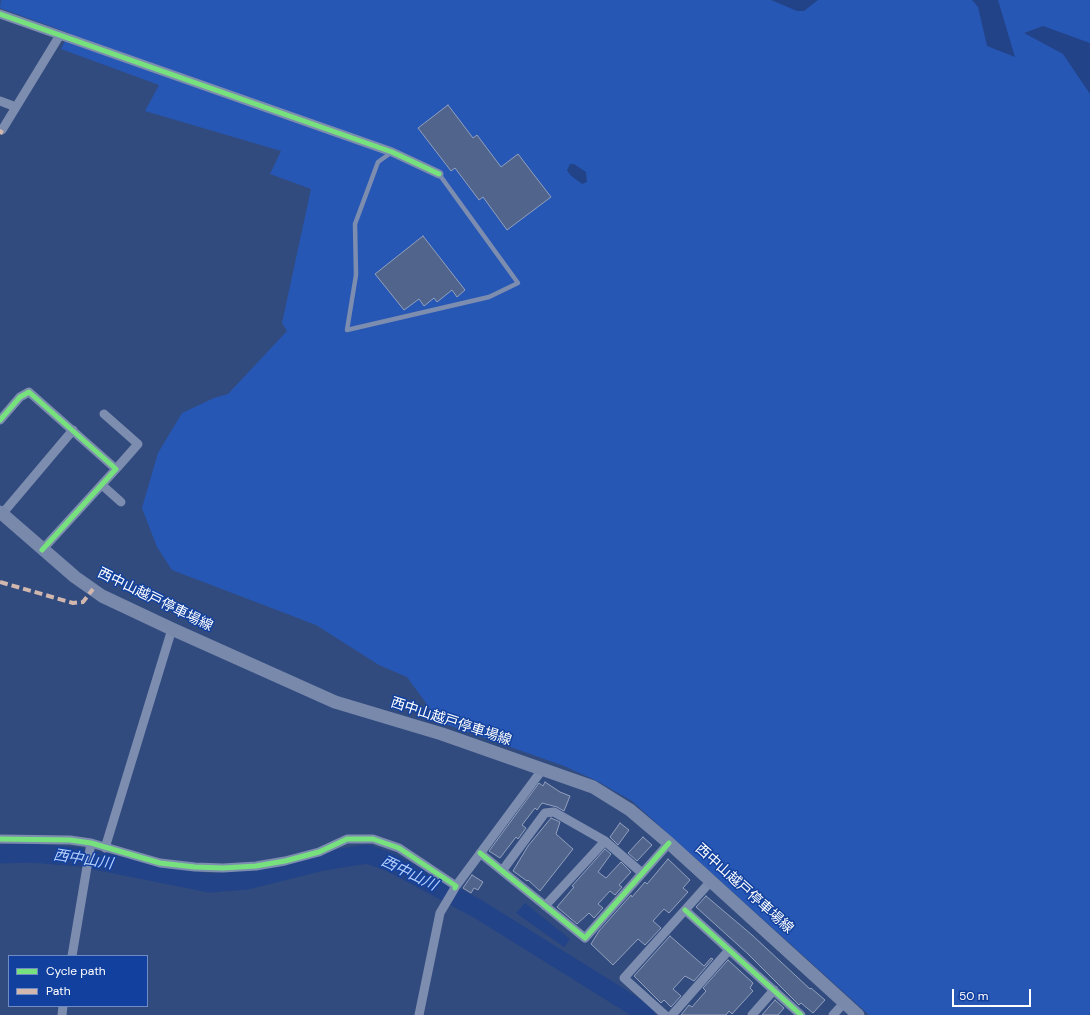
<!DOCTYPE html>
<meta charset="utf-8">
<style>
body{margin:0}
#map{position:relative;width:1090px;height:1015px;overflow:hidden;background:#324b7e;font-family:"DM Sans",sans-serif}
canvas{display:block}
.legend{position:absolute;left:8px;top:955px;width:140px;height:52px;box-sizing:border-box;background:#12409e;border:1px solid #718cc5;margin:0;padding:5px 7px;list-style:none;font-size:12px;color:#fff}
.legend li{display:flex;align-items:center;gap:8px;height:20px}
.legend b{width:20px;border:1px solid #718cc5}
.scale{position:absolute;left:952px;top:989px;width:79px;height:18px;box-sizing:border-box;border:2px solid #fff;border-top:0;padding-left:5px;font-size:12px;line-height:14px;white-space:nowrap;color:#fff;-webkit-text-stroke:3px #12409e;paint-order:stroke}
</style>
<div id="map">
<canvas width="1090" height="1015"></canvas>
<ul class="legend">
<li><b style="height:5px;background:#77e17e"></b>Cycle path</li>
<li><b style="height:5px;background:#d1b7ad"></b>Path</li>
</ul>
<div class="scale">50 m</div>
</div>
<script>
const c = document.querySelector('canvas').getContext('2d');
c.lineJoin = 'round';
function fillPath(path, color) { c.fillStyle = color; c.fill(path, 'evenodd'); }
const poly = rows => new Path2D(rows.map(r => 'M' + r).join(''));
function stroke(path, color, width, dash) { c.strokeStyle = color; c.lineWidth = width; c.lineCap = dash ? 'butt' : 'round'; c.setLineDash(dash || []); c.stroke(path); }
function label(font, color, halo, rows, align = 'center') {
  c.font = font + ' "DM Sans","Noto Sans JP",sans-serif'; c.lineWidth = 3; c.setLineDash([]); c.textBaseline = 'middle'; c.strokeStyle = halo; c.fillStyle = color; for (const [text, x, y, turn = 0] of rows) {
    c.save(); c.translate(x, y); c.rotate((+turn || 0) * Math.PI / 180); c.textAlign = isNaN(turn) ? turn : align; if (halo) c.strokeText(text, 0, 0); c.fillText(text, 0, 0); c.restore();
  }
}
const green = poly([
 [1,0,1090,0,1090,1015,869,1015,632,801,597,781,564,766,440,722,407,677,379,665,316,625,172,570,157,547,142,508,158,453,182,413,214,398,228,394,287,331,282,323,311,189,270,174,281,151,145,111,159,85,61,49,69,33,0,8]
]);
const water = poly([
 [771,0,818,0,804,11,797,11],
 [972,0,998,0,1015,57,987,46,978,7],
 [1043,26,1090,43,1090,94,1063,54,1024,33],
 [570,164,574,164,586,172,587,182,582,184,570,175,567,170],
 [525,903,570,939,564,947,516,913]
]);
const river = poly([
 [0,854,30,853,79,857,209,883,247,880,323,861,367,854,390,862,478,909,642,1011,646,1015]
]);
const building = poly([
 [448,105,473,138,477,135,501,167,518,154,551,197,507,230,483,197,479,200,455,168,451,171,418,128,448,105],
 [423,236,465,290,457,297,452,290,437,302,434,298,424,306,419,299,404,310,375,274,423,236],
 [545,782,560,792,570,796,564,811,557,807,542,803,537,810,535,808,522,825,526,828,518,839,516,837,500,858,489,851,539,783,543,786,545,782],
 [551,818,560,822,556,834,573,849,540,891,528,880,527,881,513,871,528,846,551,818],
 [620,823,629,830,618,845,610,837,620,823],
 [643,837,652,845,637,861,628,853,643,837],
 [605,849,611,854,598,872,606,878,621,862,631,872,619,885,622,887,615,895,610,891,598,904,603,908,594,918,589,913,577,924,557,907,574,887,572,886,605,849],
 [668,859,690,880,683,888,688,892,669,913,664,909,653,921,661,928,645,945,638,939,613,965,591,944,599,931,631,895,632,897,645,882,647,884,668,859],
 [472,875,483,882,478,890,474,888,471,893,463,888,472,875],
 [706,896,752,935,810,989,811,988,825,1000,813,1013,801,1003,799,1005,748,954,696,907,706,896],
 [670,936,704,966,711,958,713,959,694,981,685,976,673,989,681,996,671,1007,664,1000,661,1003,634,976,670,936],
 [728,960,753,983,750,988,753,991,732,1014,729,1011,726,1015,681,1015,689,1005,692,1007,706,991,703,988,728,960],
 [775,1000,784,1008,778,1015,762,1015,775,1000]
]);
const service = poly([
 [392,152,378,162,355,224,356,275,347,330,489,297,518,283,439,174]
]);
const minor = poly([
 [0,14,392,152,439,174],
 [0,101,16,107],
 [2,130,60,35],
 [104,414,138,444,116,469],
 [0,420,20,397,29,392,116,469,42,550],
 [102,485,121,502],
 [2,514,73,430],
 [0,839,70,840,91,843,160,863,195,867,223,868,256,866,285,861,319,852,347,839,373,839,399,848,456,886],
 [105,848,172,629],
 [480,853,585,938,669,843],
 [502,871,545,813,554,812,605,841,642,873],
 [545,906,605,841],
 [685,910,801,1015],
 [72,956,91,843],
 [62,1015,63,1006],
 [419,1015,440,913,456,886,542,770],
 [665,1015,624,978,711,881],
 [672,1015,729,950],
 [752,1015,774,990],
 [833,1015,845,1002]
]);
const secondary = poly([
 [0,512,75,577,102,596,172,629,335,702,442,734,593,787,630,810,669,843,858,1015]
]);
const quiet = poly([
 [0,134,2,130],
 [0,582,73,603,83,602,93,589]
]);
const cycleway = poly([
 [0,14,392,152,439,174],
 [0,420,20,397,29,392,116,469,42,550],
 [0,839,70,840,91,843,160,863,195,867,223,868,256,866,285,861,319,852,347,839,373,839,399,848,456,886,455,888],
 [480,853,585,938,669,843],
 [685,910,801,1015]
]);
const streetNames = [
 ["西中山越戸停車場線",155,600,26],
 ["西中山越戸停車場線",451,722,18],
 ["西中山越戸停車場線",744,889,42]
];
const waterNames = [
 ["西中山川",83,860,9],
 ["西中山川",409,874,26]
];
fillPath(green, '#2757b4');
fillPath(water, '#224388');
stroke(river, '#224388', 19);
fillPath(building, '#50648c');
stroke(building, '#92a0bd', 1);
stroke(service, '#7d8daf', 4.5);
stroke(minor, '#7d8daf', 9);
stroke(secondary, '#7889ac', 13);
stroke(quiet, '#d1b7ad', 4, [8, 4]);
stroke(cycleway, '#77e17e', 5);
label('14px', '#fff', '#12409e', streetNames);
label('italic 15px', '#b6cefb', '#12409e', waterNames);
</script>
